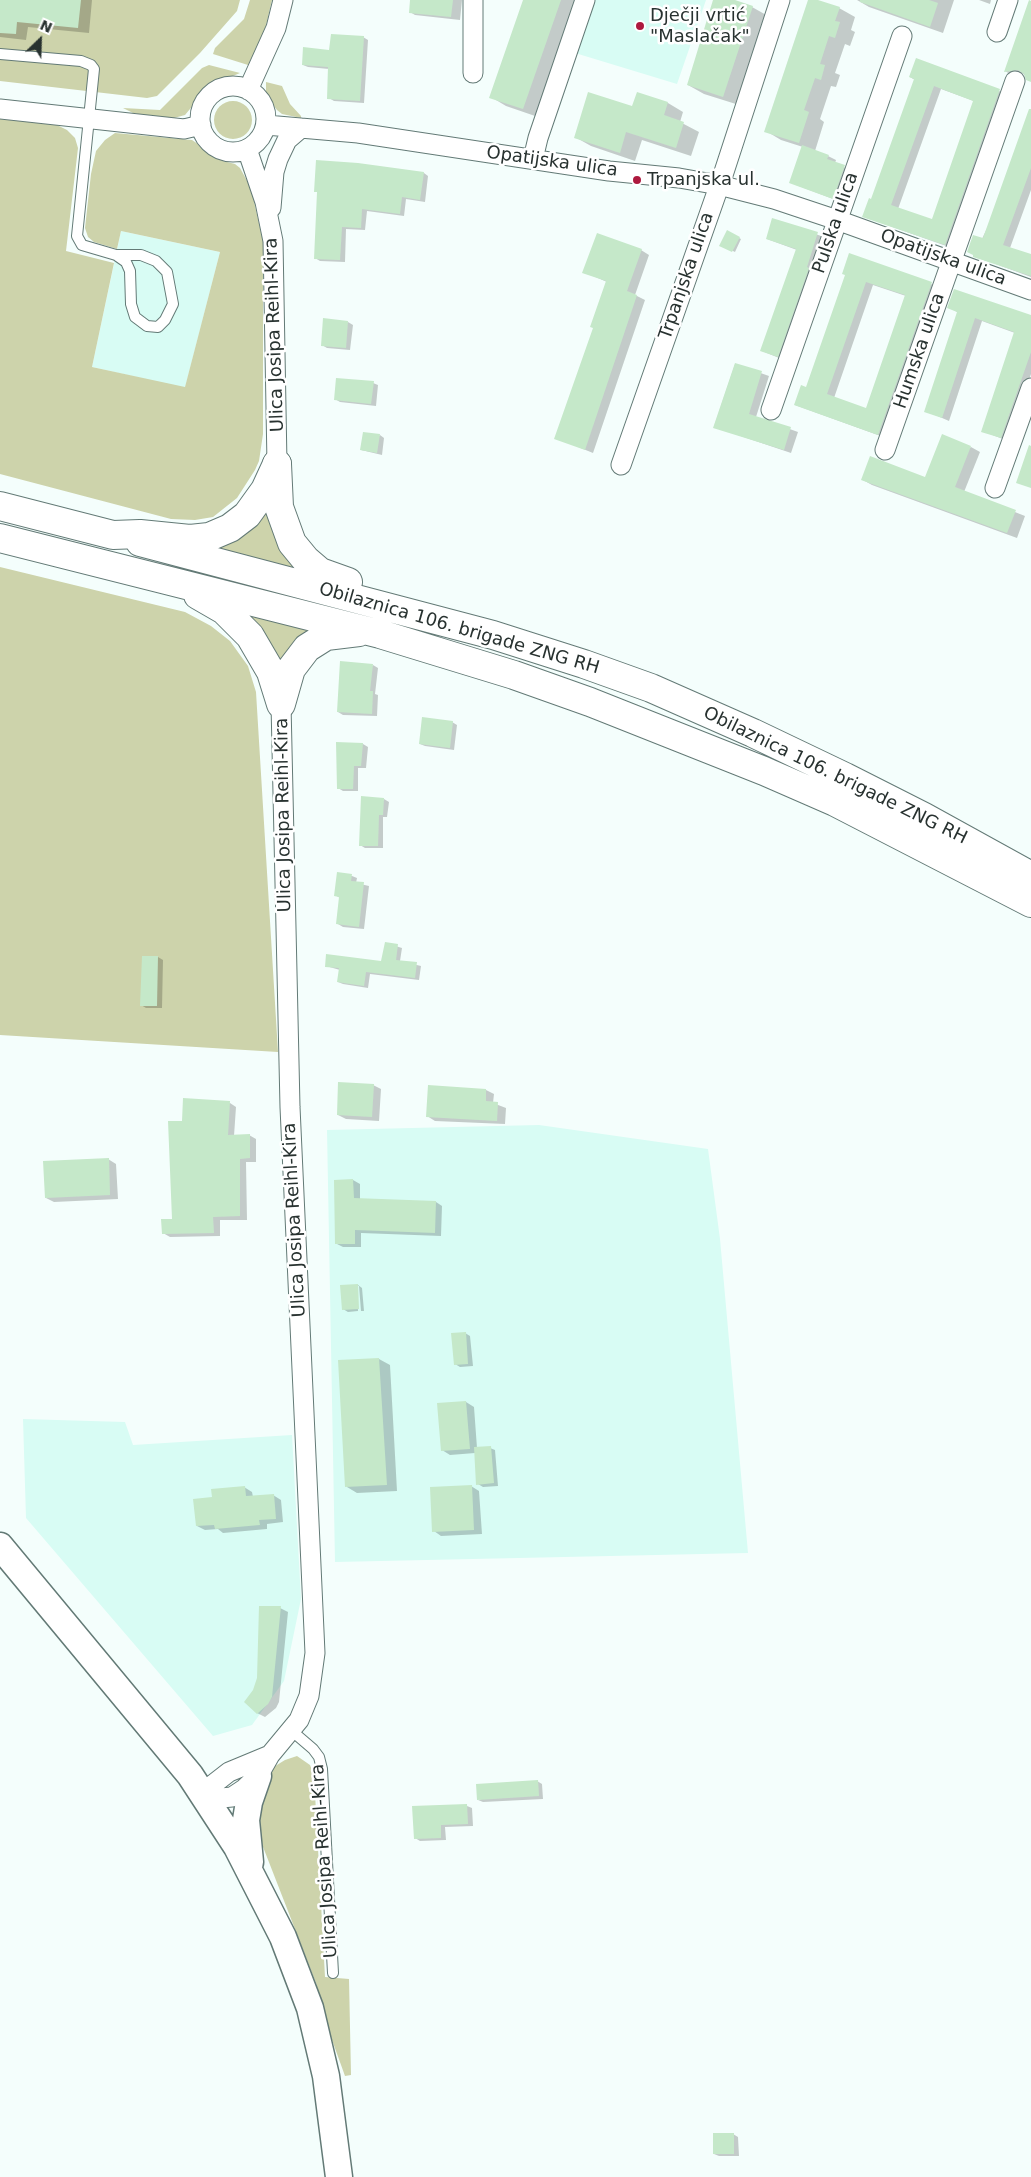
<!DOCTYPE html>
<meta charset="utf-8">
<style>
body{margin:0}
#map{position:relative;width:1031px;height:2177px;overflow:hidden;background:#f4fefc;font-family:"DejaVu Sans",sans-serif}
canvas{display:block}
.north{position:absolute;left:15px;top:15px;width:50px;height:50px;-webkit-text-stroke:4px #fff;paint-order:stroke;rotate:24deg;font-size:14px;font-weight:700;line-height:20px;text-align:center;color:#283230}
.north::after{content:'';display:block;margin:auto;width:18px;height:22px;background:#283230;clip-path:polygon(50% 0,100% 100%,50% 72%,0 100%)}
</style>
<div id="map">
<canvas width="1031" height="2177"></canvas>
<div class="north">N</div>
</div>
<script>
const c = document.querySelector('canvas').getContext('2d');
c.lineJoin = 'round';
function fillPath(path, color) { c.fillStyle = color; c.fill(path, 'evenodd'); }
const poly = rows => new Path2D(rows.map(r => 'M' + r).join(''));
function stroke(path, color, width, dash) { c.strokeStyle = color; c.lineWidth = width; c.lineCap = dash ? 'butt' : 'round'; c.setLineDash(dash || []); c.stroke(path); }
function label(font, color, halo, rows, align = 'center') {
  c.font = font + ' "DejaVu Sans",sans-serif'; c.lineWidth = 5; c.setLineDash([]); c.textBaseline = 'middle'; c.strokeStyle = halo; c.fillStyle = color; for (const [text, x, y, turn = 0] of rows) {
    c.save(); c.translate(x, y); c.rotate((+turn || 0) * Math.PI / 180); c.textAlign = isNaN(turn) ? turn : align; if (halo) c.strokeText(text, 0, 0); c.fillText(text, 0, 0); c.restore();
  }
}
const built = poly([
 [593,0,706,0,677,84,575,53],
 [121,231,220,252,185,388,92,367],
 [539,1125,708,1149,720,1239,748,1553,335,1562,327,1130],
 [23,1419,125,1422,133,1445,292,1435,301,1599,284,1681,252,1725,213,1736,26,1518]
]);
const green = poly([
 [0,0,240,0,237,11,200,53,157,96,147,98,0,81],
 [250,0,272,0,264,34,248,65,213,54,215,48,244,19],
 [209,65,240,73,209,86,185,115,174,118,154,117,133,113,123,108,160,110,202,68],
 [266,82,282,86,290,104,301,116,301,118,282,114,277,110,266,96],
 '214 120a19 19 0 1 1 38 0a19 19 0 1 1-38 0Z',
 [0,119,57,125,67,130,75,138,78,148,66,251,114,263,92,367,185,387,220,252,121,231,117,249,94,242,88,237,85,228,91,174,96,151,105,140,115,133,192,140,223,161,235,164,240,168,251,188,263,241,263,434,259,461,255,470,237,498,213,517,195,520,171,519,0,474],
 [266,504,306,574,208,545],
 [0,567,185,612,211,626,230,641,248,666,256,692,278,1052,0,1035],
 [231,603,330,628,281,678],
 [297,1756,310,1765,314,1775,325,1977,349,1979,351,2075,345,2076,327,2026,316,1983,258,1834,255,1816,272,1768,285,1760]
]);
const shadow = poly([
 [0,0,92,0,89,33,28,27,26,40,0,37],
 [411,0,462,0,460,20,415,15,410,12],
 [524,0,579,0,538,117,506,106,491,97],
 [715,0,732,0,752,7,768,16,739,105,704,94,688,85],
 [809,0,839,8,855,17,851,30,855,32,850,46,845,44,835,73,840,75,836,87,831,86,820,119,824,122,815,151,828,156,836,160,835,163,852,171,841,202,791,183,803,147,781,140,766,131],
 [857,0,954,0,943,33,869,7],
 [979,0,991,0,990,4],
 [1031,2,1031,81,1022,73,1010,74,1005,71],
 [363,37,368,40,364,103,334,101,329,98,329,69,308,67,303,65],
 [916,60,1007,94,952,248,864,217,872,200,915,80,910,77],
 [941,89,974,101,933,220,898,209],
 [638,93,668,103,683,112,680,122,699,132,691,156,642,140,635,161,591,146,575,137,633,108],
 [1031,134,1031,190,1010,248,1031,255,1031,277,974,256],
 [424,173,428,176,425,202,406,199,404,216,367,211,365,230,346,229,345,262,320,261,315,258,319,193],
 [773,219,824,237,784,360,762,351,797,250,767,239],
 [727,232,741,239,735,252,721,245],
 [641,250,649,255,635,295,645,300,593,453,556,438,594,328,607,282,584,272],
 [850,255,939,287,886,438,795,405,807,388,846,275],
 [873,285,906,296,867,410,834,398],
 [948,307,1031,317,1031,374,1008,441,982,431,1015,333,982,321,949,421,926,411,959,313],
 [348,322,353,325,350,350,327,348,322,345],
 [735,364,769,376,756,417,798,432,791,453,714,427],
 [373,383,378,385,376,406,340,402,335,399],
 [380,435,384,438,382,455,361,450],
 [971,447,980,452,964,492,1025,516,1017,538,872,485,863,480,926,478],
 [373,665,378,668,375,694,378,695,377,716,343,715,338,712],
 [452,722,457,725,454,750,425,746,420,744],
 [338,743,363,744,368,747,366,768,358,768,358,791,343,791,338,788],
 [384,799,389,802,387,817,383,817,383,848,365,848,360,845],
 [338,874,352,876,357,878,356,883,369,886,364,929,343,927,338,924,340,898,335,895],
 [386,943,402,948,400,961,421,966,419,980,370,974,368,988,343,984,338,982,340,970,326,966,382,962],
 [143,957,158,957,163,960,162,1008,146,1008,141,1005],
 [373,1085,381,1089,379,1121,346,1119,338,1115],
 [429,1087,486,1090,494,1094,493,1103,506,1108,505,1124,435,1121,427,1116],
 [230,1103,236,1107,234,1136,249,1135,256,1139,256,1162,246,1162,247,1220,220,1220,220,1236,170,1237,163,1233,173,1220,183,1122],
 [108,1159,116,1164,118,1199,54,1202,46,1198],
 [353,1180,360,1184,360,1199,436,1202,442,1206,441,1236,361,1233,361,1247,343,1247,337,1244],
 [358,1285,362,1288,364,1311,361,1311,359,1286,357,1286,358,1311,348,1312,343,1309,341,1286],
 [465,1333,470,1336,473,1366,460,1367,455,1364],
 [379,1359,390,1365,397,1491,357,1493,347,1487,339,1361],
 [466,1402,474,1407,477,1448,490,1448,495,1450,498,1486,483,1487,478,1484,475,1453,450,1455,442,1450],
 [471,1486,479,1491,482,1534,441,1536,434,1531],
 [244,1487,252,1492,253,1497,273,1495,281,1500,283,1522,267,1524,267,1529,223,1533,218,1529,205,1530,197,1526,213,1498],
 [280,1608,288,1612,279,1702,276,1708,265,1717,257,1713,254,1691],
 [537,1781,542,1784,543,1799,483,1802,478,1800],
 [467,1806,472,1808,473,1826,445,1827,446,1840,420,1841,415,1838,414,1807],
 [733,2134,738,2137,739,2156,719,2156,714,2154]
]);
const building = poly([
 [0,0,81,0,78,28,17,22,16,34,0,33],
 [410,0,453,0,451,17,409,13],
 [523,0,561,0,523,109,489,98],
 [713,0,735,0,753,6,723,97,687,85],
 [808,0,818,0,840,7,835,21,840,22,835,38,829,36,820,64,825,65,821,80,815,78,804,110,809,112,799,143,764,132],
 [860,0,929,0,938,3,930,27,860,2],
 [1029,0,1031,1,1031,82,1026,80,1024,74,1018,70,1004,72],
 [331,34,364,36,360,101,327,99,328,67,302,65,303,47,329,50],
 [916,58,1000,89,945,245,862,217,869,198,871,199,914,79,909,77],
 [934,86,973,101,932,219,891,205],
 [588,92,632,106,637,92,668,102,664,115,684,122,676,148,626,132,620,153,574,138],
 [1029,109,1031,109,1031,168,1003,245,1031,254,1031,276,973,257,973,255,967,252,973,235,983,238],
 [802,145,829,155,827,159,845,165,833,199,789,183],
 [316,160,358,163,424,172,420,200,402,197,400,214,362,209,361,228,342,227,340,260,314,259,317,192,314,192],
 [772,218,818,232,807,267,809,268,778,357,760,351,796,249,766,239],
 [727,230,740,237,732,252,719,246],
 [597,233,642,249,627,291,637,295,585,450,554,439,593,328,590,327,606,281,582,273],
 [849,253,932,282,878,435,794,405,801,385,806,387,845,275,842,274],
 [866,282,905,295,866,408,827,394],
 [954,289,1031,315,1031,352,1001,438,981,432,1014,332,975,318,942,418,924,412,957,312,947,308],
 [323,318,348,321,346,348,321,346],
 [735,363,762,371,749,414,791,427,784,450,713,428],
 [336,378,374,381,371,404,334,400],
 [363,432,380,434,377,453,360,450],
 [942,434,971,446,955,487,1016,510,1007,533,861,480,870,456,925,477],
 [1029,445,1031,446,1031,488,1016,483],
 [340,661,373,664,370,691,373,691,372,714,337,712],
 [422,717,453,721,450,748,419,744],
 [336,742,363,743,361,766,354,766,353,789,337,789],
 [361,796,384,798,383,815,379,815,378,846,359,846],
 [337,872,352,874,351,881,364,882,359,927,336,924,339,897,334,896],
 [385,942,398,944,396,960,417,962,415,978,366,972,364,986,337,982,339,968,325,967,326,954,381,961],
 [142,956,158,956,157,1006,140,1006],
 [338,1082,374,1084,372,1117,337,1115],
 [428,1085,486,1089,486,1101,498,1102,497,1121,426,1117],
 [183,1098,230,1101,228,1135,250,1134,250,1158,240,1159,240,1216,213,1217,214,1233,162,1234,161,1219,172,1219,168,1121,182,1121],
 [109,1158,110,1195,45,1198,43,1161],
 [353,1179,354,1198,436,1201,435,1233,355,1230,355,1244,335,1244,334,1180],
 [358,1284,359,1309,342,1310,340,1285],
 [466,1332,468,1364,454,1365,451,1333],
 [379,1358,387,1485,345,1487,338,1360],
 [466,1401,470,1449,441,1451,437,1403],
 [491,1446,494,1483,476,1485,474,1447],
 [472,1485,474,1530,432,1532,430,1487],
 [245,1486,246,1496,274,1494,276,1519,259,1520,260,1525,215,1529,214,1525,196,1526,193,1499,212,1497,211,1489],
 [259,1606,281,1606,272,1697,268,1704,257,1714,244,1702,253,1690,257,1678],
 [538,1780,539,1796,477,1800,476,1784],
 [467,1804,468,1824,441,1825,441,1838,414,1839,412,1806],
 [713,2133,734,2133,734,2154,713,2154]
]);
const service = poly([
 [0,54,81,61,91,65,94,69,77,236,82,245,116,255,126,262,130,271,131,304,135,317,147,326,158,327,165,320,173,304,167,272,156,261,141,255,116,255],
 [292,1731,313,1749,319,1757,322,1769,333,1973]
]);
const minor = poly([
 [997,32,1008,0],
 [473,73,473,0],
 '200 119a33 33 0 1 1 66 0a33 33 0 1 1-66 0Z',
 [248,90,276,28,283,0],
 [0,109,184,129,201,125],
 [266,125,358,133,609,171,679,178,719,185,774,199,837,220,1031,290],
 [247,149,265,202,273,241,277,464],
 [533,159,538,138,585,0],
 [271,208,274,172,278,159,287,140,301,128],
 [771,410,902,36],
 [885,450,1015,81],
 [621,465,724,172,780,0],
 [995,488,1031,388],
 [270,1755,229,1772,202,1793,211,1799,232,1797,244,1789,258,1776,270,1755,299,1720,309,1696,315,1653,290,1107,281,704]
]);
const secondary = poly([
 [0,1546,190,1775,237,1847,283,1937,310,2008,326,2076,339,2177],
 [250,1862,246,1820,249,1802,258,1776]
]);
const primary = poly([
 [277,464,279,507,292,543,306,560,320,572,348,582],
 [0,538,380,634,514,675,590,702,764,771,835,802,1031,903],
 [140,542,493,635,584,664,651,688,753,733,845,777,924,817,1031,876],
 [198,595,224,610,250,636,271,672,281,704],
 [281,704,291,669,307,648,326,636,359,632]
]);
const trunk = poly([
 [0,506,113,535,140,534,190,539,209,537,230,528,247,515,265,490,277,464]
]);
const markers = [
 [640,26,5,"#ad193e"],
 [637,180,5,"#ad193e"]
];
const poiNames = [
 ["Dječji vrtić",650,16],
 ["\"Maslačak\"",650,37],
 ["Trpanjska ul.",647,180]
];
const streetNames = [
 ["Opatijska ulica",552,162,8],
 ["Pulska ulica",836,223,-71],
 ["Opatijska ulica",943,258,20],
 ["Trpanjska ulica",687,276,-71],
 ["Ulica Josipa Reihl-Kira",275,335,-92],
 ["Humska ulica",920,351,-71],
 ["Obilaznica 106. brigade ZNG RH",459,629,16],
 ["Obilaznica 106. brigade ZNG RH",835,776,26],
 ["Ulica Josipa Reihl-Kira",284,815,-91],
 ["Ulica Josipa Reihl-Kira",295,1220,-93],
 ["Ulica Josipa Reihl-Kira",325,1861,-94]
];
fillPath(built, '#d8fcf4');
fillPath(green, '#cdd3ab');
fillPath(shadow, '#0003');
fillPath(building, '#c5e8c9');
stroke(service, '#637a76', 12);
stroke(minor, '#637a76', 21);
stroke(secondary, '#637a76', 29);
stroke(primary, '#637a76', 30);
stroke(trunk, '#637a76', 30);
stroke(service, '#fff', 10);
stroke(minor, '#fff', 19);
stroke(secondary, '#fff', 26);
stroke(primary, '#fff', 28);
stroke(trunk, '#fff', 28);
for (const [x, y, r, color] of markers) { const dot = new Path2D(); dot.arc(x, y, r, 0, 2 * Math.PI); c.fillStyle = color; c.fill(dot); stroke(dot, '#fff', 2); }
label('18px', '#283230', '#fff', poiNames, 'left');
label('18px', '#283230', '#fff', streetNames);
</script>
